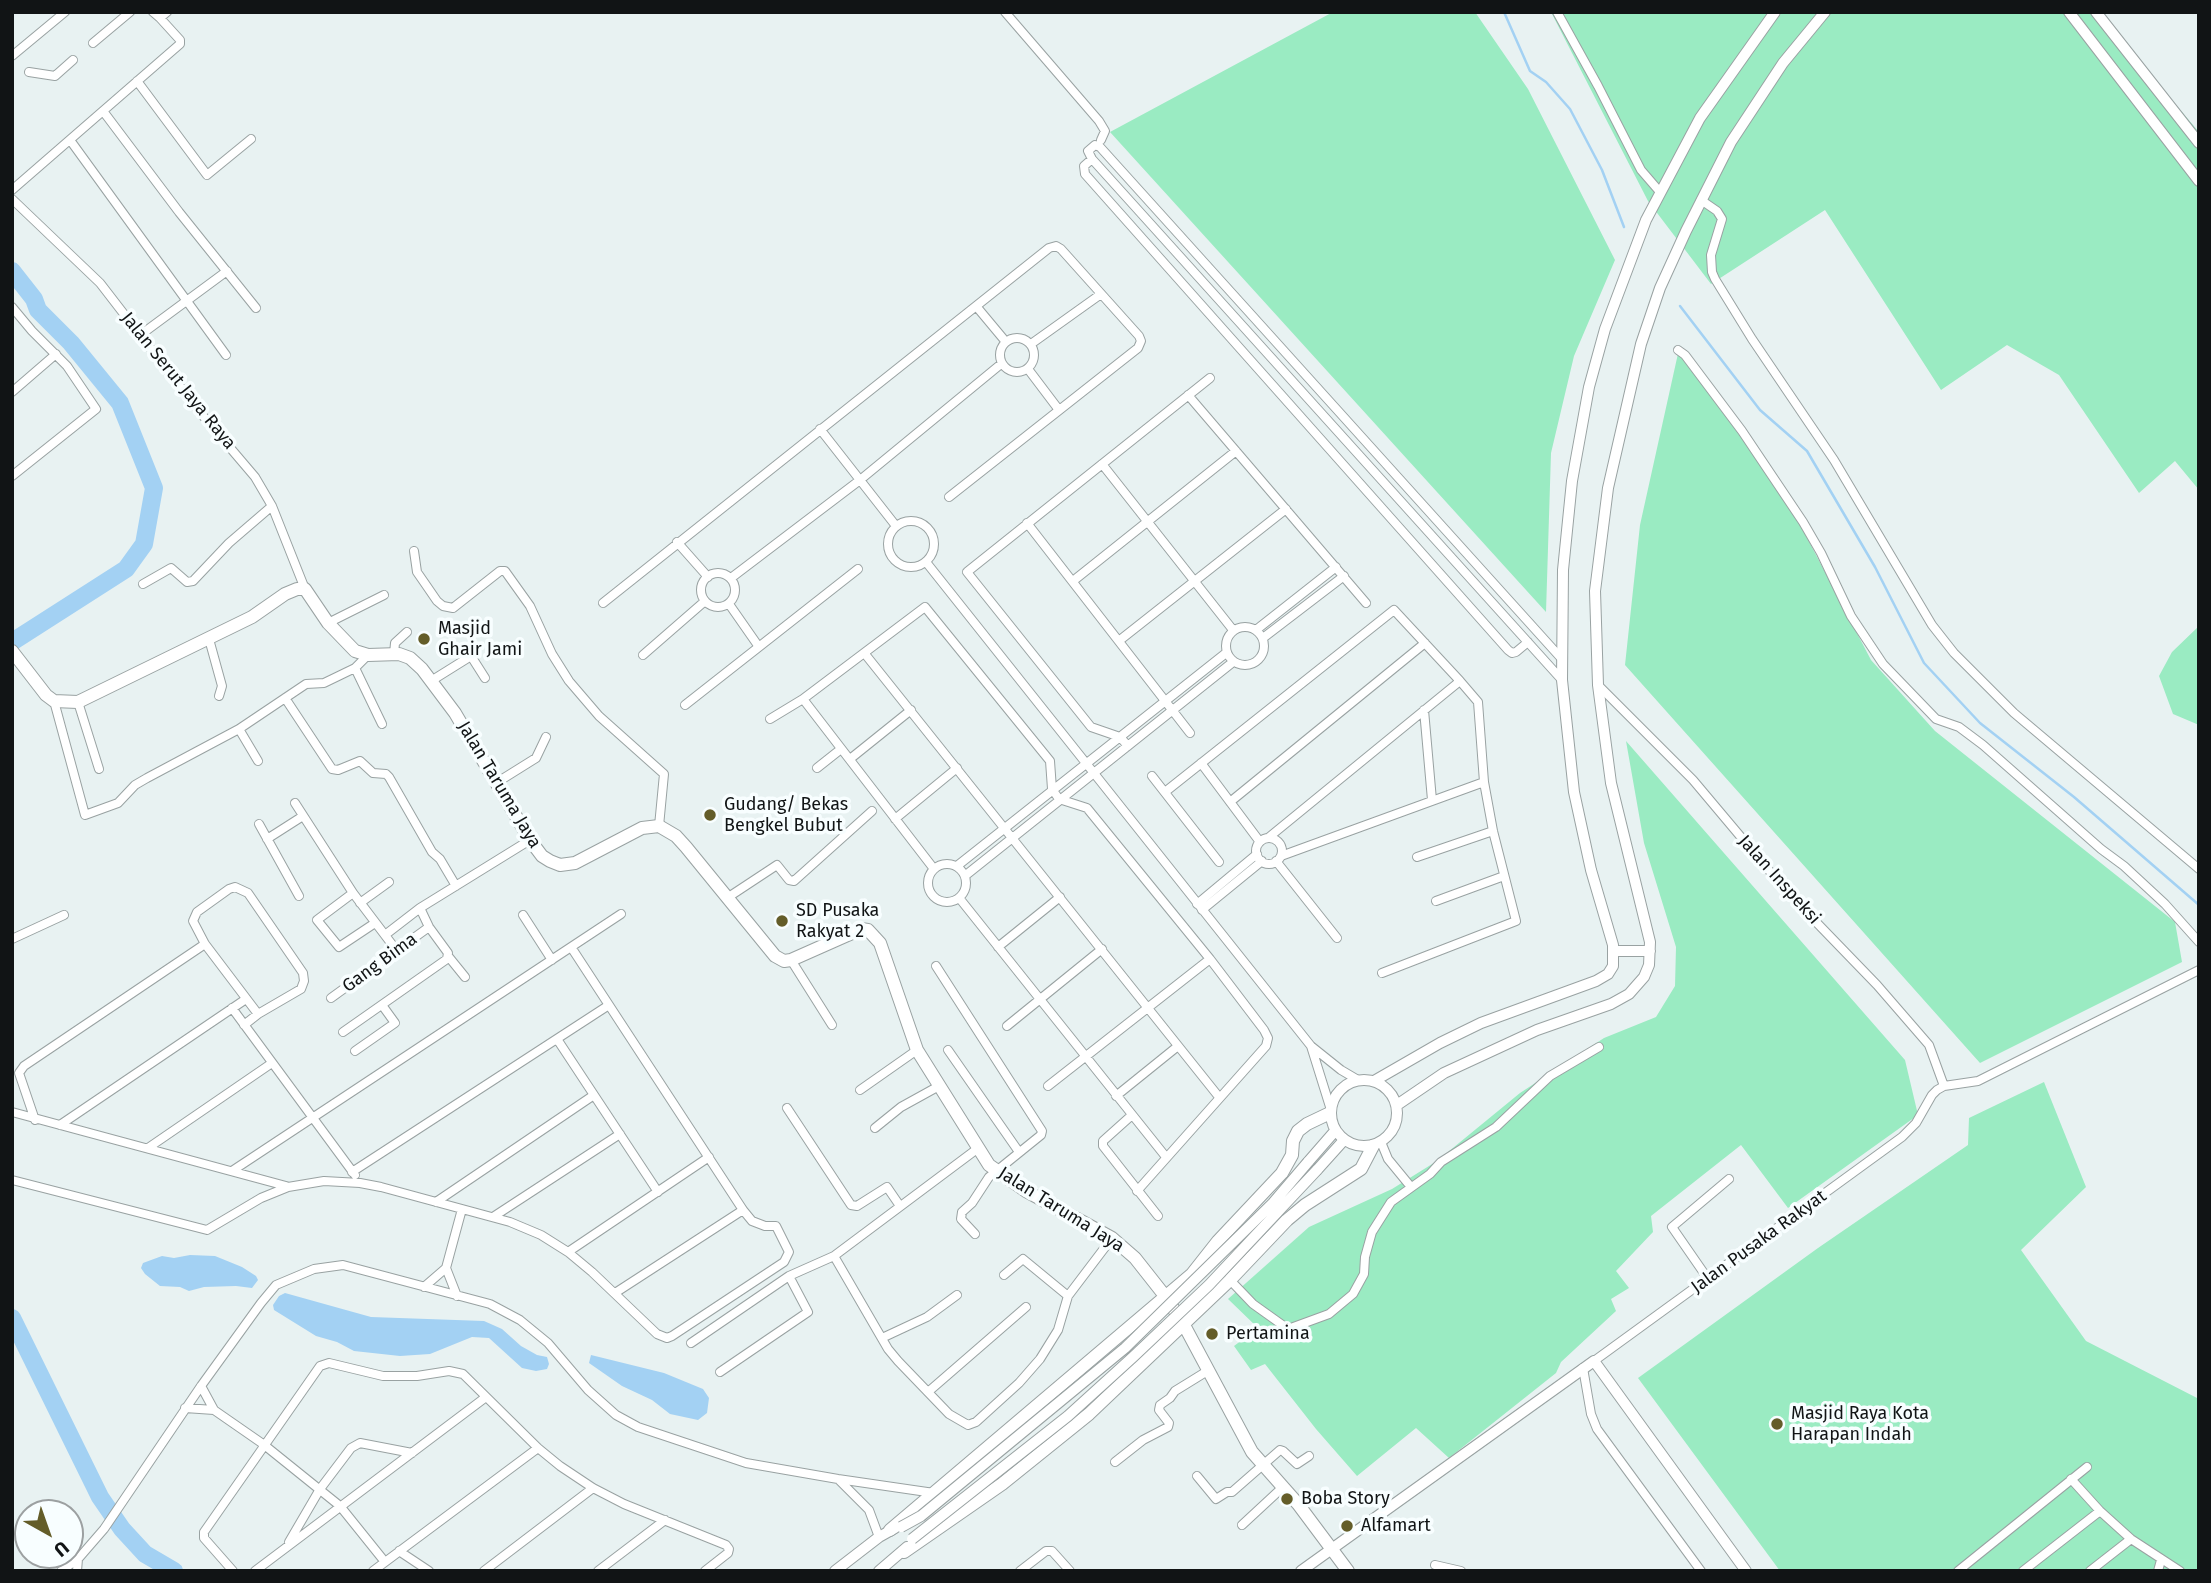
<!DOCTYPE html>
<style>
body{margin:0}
#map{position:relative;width:2211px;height:1583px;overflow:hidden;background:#e8f2f2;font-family:"Fira Sans",sans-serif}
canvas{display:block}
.frame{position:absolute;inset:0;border:14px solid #111415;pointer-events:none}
.north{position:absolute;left:14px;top:1499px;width:70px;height:70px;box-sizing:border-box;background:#f8feff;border:2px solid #9ca0a1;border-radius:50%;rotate:140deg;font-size:19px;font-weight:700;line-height:28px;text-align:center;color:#111415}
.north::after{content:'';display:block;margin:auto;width:24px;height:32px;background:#645d29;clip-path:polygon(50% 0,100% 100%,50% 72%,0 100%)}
</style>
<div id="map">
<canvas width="2211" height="1583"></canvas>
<div class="frame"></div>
<div class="north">U</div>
</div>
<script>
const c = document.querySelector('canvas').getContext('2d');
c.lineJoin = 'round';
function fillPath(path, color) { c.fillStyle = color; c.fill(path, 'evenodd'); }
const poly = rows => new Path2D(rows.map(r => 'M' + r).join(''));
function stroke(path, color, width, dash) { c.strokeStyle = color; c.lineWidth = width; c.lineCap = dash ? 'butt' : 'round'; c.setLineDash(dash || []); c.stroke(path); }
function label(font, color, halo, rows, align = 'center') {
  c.font = font + ' "Fira Sans",sans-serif'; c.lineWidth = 7; c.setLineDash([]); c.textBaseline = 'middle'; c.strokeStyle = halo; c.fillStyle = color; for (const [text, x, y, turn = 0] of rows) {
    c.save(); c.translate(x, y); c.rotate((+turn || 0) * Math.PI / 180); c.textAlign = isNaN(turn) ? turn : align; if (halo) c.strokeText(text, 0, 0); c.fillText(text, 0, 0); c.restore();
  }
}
const green = poly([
 [1333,12,1475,12,1528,89,1615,260,1574,356,1551,453,1546,612,1110,132],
 [1551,12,2097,12,2199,132,2199,490,2175,461,2139,493,2059,375,2007,345,1941,390,1825,210,1711,284,1648,201],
 [1679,349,1792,509,1871,660,1935,731,2175,922,2182,962,1980,1063,1625,665,1640,525],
 [2199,626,2199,725,2173,714,2159,676,2172,652],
 [1626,741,1905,1060,1918,1115,1788,1208,1741,1145,1651,1216,1653,1232,1616,1271,1629,1288,1611,1299,1616,1311,1561,1362,1556,1373,1449,1458,1416,1428,1357,1476,1316,1429,1265,1364,1251,1370,1234,1346,1258,1328,1228,1299,1309,1227,1392,1189,1437,1161,1520,1093,1604,1038,1656,1017,1675,986,1676,947,1644,843],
 [2044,1082,2086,1187,2021,1250,2086,1341,2199,1399,2199,1571,1780,1571,1638,1378,1818,1248,1968,1145,1969,1118]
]);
const water = poly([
 [190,1255,215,1256,242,1267,256,1276,258,1280,252,1288,236,1286,204,1287,189,1291,180,1287,160,1286,145,1274,141,1268,143,1263,162,1256,174,1258],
 [285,1293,371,1317,484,1321,502,1329,521,1346,537,1355,547,1357,549,1364,547,1369,536,1371,522,1368,489,1338,472,1337,430,1354,400,1356,354,1351,337,1342,316,1336,274,1310,273,1305,279,1296],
 [591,1355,664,1373,703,1389,709,1398,707,1413,698,1420,670,1414,652,1400,622,1386,589,1363]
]);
const stream = poly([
 [1504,12,1530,71,1546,82,1570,109,1602,170,1624,227],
 [1680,306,1760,410,1807,451,1875,567,1924,663,1980,723,2074,797,2199,905]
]);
const river = poly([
 [12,271,34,299,38,310,71,343,120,403,154,488,144,544,126,569,12,642],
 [12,1318,100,1497,122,1529,145,1554,174,1571]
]);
const street = poly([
 [153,12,160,18,167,12],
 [1005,12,1099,121,1105,131,1101,140],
 [1557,12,1598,86,1641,170,1660,192],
 [93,43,130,12],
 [12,56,65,12],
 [29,72,55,76,73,60],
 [137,81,207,175,251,139],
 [103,111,179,212,256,308],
 [70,140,226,355],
 [1092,159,1084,166,1085,174,1508,650,1512,653,1516,652,1528,642],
 [12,190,180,44,180,40,160,18],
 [12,199,100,283,198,410,255,477,272,506,305,589],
 [1701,200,1717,211,1722,219,1711,255,1712,272,1715,279,1752,339,1834,460,1932,625,1954,653,2014,713,2199,869],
 [976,306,1006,342],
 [12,307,32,331,67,366,96,409,12,476],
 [139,336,227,271],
 '1000 355a17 17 0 1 1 34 0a17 17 0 1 1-34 0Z',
 [1031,344,1101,294],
 [1678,350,1685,355,1742,431,1803,522,1821,553,1851,616,1883,664,1936,719,1959,727,1983,745,2101,849,2124,866,2165,904,2199,942],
 [1028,369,1059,410],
 [12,392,56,354],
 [1188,395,1366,603],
 [820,429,896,526],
 [1102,464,1233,630],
 '888 544a23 23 0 1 1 46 0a23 23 0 1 1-46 0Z',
 [1027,523,1190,733],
 [677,542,708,577],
 [414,551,417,572,426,585,437,601,443,606,453,608,500,571,505,571,530,606,552,654,569,681,599,716,664,774,659,826],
 [926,562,1311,1046,1341,1070,1358,1080],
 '701 590a17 17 0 1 1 34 0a17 17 0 1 1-34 0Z',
 [731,578,860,480,1001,364],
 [1073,581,1236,451],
 [143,584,171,568,187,582,193,581,229,543,272,506],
 [603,603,1049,248,1056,246,1061,249,1139,336,1141,341,1138,348,949,497],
 [729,604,759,647],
 [328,623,384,595],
 '1226 646a19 19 0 1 1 38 0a19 19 0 1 1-38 0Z',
 [1256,630,1336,567],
 [1263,638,1344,576],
 [209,639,222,686,219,696],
 [1120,640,1286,509],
 [394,654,395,643,407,632],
 [865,654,1219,1097],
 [643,655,705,601],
 [1561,658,1100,147,1095,145,1088,151,1092,159,1562,680],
 [355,668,382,724],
 [431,681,471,656,485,678],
 [1599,686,1693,780,1788,893,1877,985,1929,1045,1944,1086],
 [285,698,332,769,338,770,360,761,373,773,386,774,389,777,432,852,440,859,456,886],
 [803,699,934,869],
 [54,701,85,815,118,803,135,785,147,778,239,729],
 [78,702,99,769],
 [685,705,858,569],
 [1424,710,1432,800],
 [770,719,803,699,925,607,1050,761,1052,789,1059,799,1087,808,1210,959,1264,1030,1268,1038,1266,1046,1137,1191],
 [1128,746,1120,737,1091,727,967,572,1210,378],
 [850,759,911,710],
 [258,761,239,729,306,684,324,683,355,668,368,655],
 [1201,763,1260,842],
 [817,768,841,749],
 [1152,776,1219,862],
 [496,783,536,758,546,737],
 [1165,792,1394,610,1460,681],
 [1230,802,1425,643],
 [295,803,353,893],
 [895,819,957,768],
 [259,824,299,896],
 [1268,838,1460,681,1478,702,1484,782,1493,831,1516,921,1382,973],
 '1256 851a13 13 0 1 1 26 0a13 13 0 1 1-26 0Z',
 [267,839,303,816],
 [1281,856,1484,782],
 [1417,857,1493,831],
 [1276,861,1337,938],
 '928 883a19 19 0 1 1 38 0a19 19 0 1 1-38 0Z',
 [957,866,1226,653],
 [966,875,1233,662],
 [727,898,777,865,789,880,794,881,872,811],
 [960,899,1166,1157],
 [1436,901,1504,876],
 [360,903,389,882],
 [1197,904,1257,854],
 [1202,910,1262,861],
 [523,915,552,960],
 [375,923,339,947,317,920,353,893,397,951],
 [385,935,420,908],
 [12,939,64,915],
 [998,947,1060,897],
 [448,956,465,977],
 [791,960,832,1025],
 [936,966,1042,1131,1041,1135,989,1177,972,1203,962,1212,961,1219,975,1234],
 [331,998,429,927],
 [232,1008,355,1175],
 [244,1025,258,1014,301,989,304,981,303,973,248,893,235,887,229,889,197,912,193,921,205,944,258,1014],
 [1007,1026,1102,949],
 [343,1032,447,959,448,953,429,927,420,908,530,840],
 [557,1039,658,1192],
 [1311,1046,1331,1110],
 [948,1050,1019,1152],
 [355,1051,395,1023,382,1005],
 [1048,1086,1210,959],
 [860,1090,917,1050],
 [1116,1096,1178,1046],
 [787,1108,851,1205,857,1206,887,1187,900,1206],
 [12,1112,286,1186],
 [1132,1115,1103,1141,1103,1146,1158,1216],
 [35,1120,19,1073,24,1066,205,944],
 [60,1125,246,999],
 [875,1128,901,1107,939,1086],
 [1381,1142,1388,1159,1411,1187],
 [148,1148,272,1063],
 [232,1171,621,914],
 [352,1172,609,1005],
 [12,1180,207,1230,261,1198,288,1187,324,1181,360,1183,381,1187,510,1222,541,1235,568,1252,592,1272,657,1334,667,1338,672,1336,784,1262,789,1252,776,1226,765,1226,752,1221,743,1210,571,947],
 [436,1202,594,1095],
 [493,1217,620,1134],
 [568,1252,709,1157],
 [834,1256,888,1349,898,1361,949,1414,968,1425,976,1422,1019,1383,1040,1359,1058,1330,1068,1296,1112,1238],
 [446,1268,457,1296],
 [1004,1275,1023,1259,1068,1296],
 [1708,1279,1672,1227,1729,1179],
 [1230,1280,1253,1304,1288,1329,1329,1314,1353,1294,1364,1274,1365,1257,1372,1232,1391,1202,1430,1174,1441,1162,1496,1127,1550,1076,1599,1047],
 [424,1287,446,1268,462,1209],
 [615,1293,743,1210],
 [882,1338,927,1317,957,1295],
 [691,1343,789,1276,834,1256,977,1149],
 [1594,1361,1902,1137,1916,1123,1932,1095,1937,1090,1944,1086,1978,1081,2199,970],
 [1583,1368,1591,1414,1597,1429,1701,1571],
 [720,1372,808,1312,789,1276],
 [201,1386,214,1410,263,1444,340,1506,385,1562],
 [928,1392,1026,1307],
 [185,1408,214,1410],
 [1115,1462,1143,1440,1168,1427,1169,1423,1159,1410,1160,1405,1170,1398,1175,1391,1209,1370],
 [1197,1476,1216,1499,1227,1492,1232,1492,1280,1450,1283,1451,1297,1464,1309,1456],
 [2071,1479,2100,1511,2131,1539,2180,1571],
 [840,1481,869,1510,879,1537],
 [1242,1525,1283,1487],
 [289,1542,320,1489,351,1448,360,1443,412,1453],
 [399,1551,429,1571],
 [1435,1565,1461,1571],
 [61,1571,78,1559,104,1529,201,1386,261,1303,276,1285,314,1269,343,1265,490,1304,520,1320,548,1343,588,1390,616,1415,638,1427,746,1463,838,1479,934,1493],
 [77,1571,78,1559],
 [233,1571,204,1538,204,1532,320,1366,329,1363,383,1376,417,1376,449,1371,463,1374,538,1448,560,1466,593,1488,624,1504,726,1545,729,1549,728,1553,705,1571],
 [255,1571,486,1397],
 [373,1571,538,1448],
 [484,1571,593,1488],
 [598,1571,665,1520],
 [1020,1571,1046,1551,1052,1551,1070,1571],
 [1958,1571,2087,1467],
 [2023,1571,2100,1511],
 [2090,1571,2131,1539],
 [2158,1571,2161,1560]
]);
const secondary = poly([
 [2069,12,2199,181],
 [2096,12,2199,143],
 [1614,951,1650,951],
 '1331 1113a33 33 0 1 1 66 0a33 33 0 1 1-66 0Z',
 [1374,1081,1440,1043,1481,1023,1596,981,1608,974,1613,966,1613,945,1591,870,1574,792,1562,680,1563,570,1572,481,1589,387,1605,329,1646,220,1700,118,1775,12],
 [1397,1105,1444,1073,1537,1030,1611,1004,1629,994,1644,977,1649,965,1650,942,1611,783,1598,685,1595,591,1608,488,1641,344,1660,288,1686,231,1731,142,1783,63,1825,12],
 [1308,1162,1335,1131],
 [1317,1170,1344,1140],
 [835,1571,879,1537,895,1528],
 [879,1571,907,1547],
 [1301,1571,1594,1361,1746,1571]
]);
const primary = poly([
 [12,651,46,695,54,701,78,702,252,617,285,594,297,589,305,589,328,623,355,651,368,655,399,654,410,658,422,669,455,713,530,840,542,856,550,861,560,865,575,863,642,828,659,826,676,836,686,847,775,956,784,961,791,960,861,929,868,930,880,943,917,1050,989,1165,1026,1191,1112,1238,1135,1258,1165,1296,1184,1325,1252,1452,1298,1504,1348,1571],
 [890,1530,1192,1274,1218,1241,1282,1173,1292,1155,1293,1141,1298,1131,1307,1124,1330,1113],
 [904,1552,1002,1484,1089,1414,1230,1280,1287,1220,1305,1205,1361,1169,1373,1146]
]);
const secondaryBridge = poly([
 [901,1527,921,1516,1125,1348,1273,1203,1308,1162],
 [912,1539,1068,1416,1133,1357,1209,1285,1317,1170]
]);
const markers = [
 [424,639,7,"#645d29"],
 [710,815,7,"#645d29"],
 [782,921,7,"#645d29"],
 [1212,1334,7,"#645d29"],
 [1777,1424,7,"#645d29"],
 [1287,1499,7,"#645d29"],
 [1347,1526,7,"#645d29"]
];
const streetNames = [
 ["Jalan Serut Jaya Raya",178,381,51],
 ["Jalan Taruma Jaya",499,785,59],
 ["Jalan Inspeksi",1779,880,48],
 ["Gang Bima",380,963,-36],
 ["Jalan Taruma Jaya",1061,1210,32],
 ["Jalan Pusaka Rakyat",1759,1242,-36]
];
const poiNames = [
 ["Masjid",438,629],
 ["Ghair Jami",438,650],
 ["Gudang/ Bekas",724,805],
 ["Bengkel Bubut",724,826],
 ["SD Pusaka",796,911],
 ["Rakyat 2",796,932],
 ["Pertamina",1226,1334],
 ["Masjid Raya Kota",1791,1414],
 ["Harapan Indah",1791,1435],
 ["Boba Story",1301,1499],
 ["Alfamart",1361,1526]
];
fillPath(green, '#9aebc2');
fillPath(water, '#a3d1f3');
stroke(stream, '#a3d1f3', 2.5);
stroke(river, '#a3d1f3', 18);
stroke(street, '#99a2a2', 10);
stroke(secondary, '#99a2a2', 12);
stroke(primary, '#99a2a2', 14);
stroke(street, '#fff', 8);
stroke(secondary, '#fff', 10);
stroke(primary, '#fff', 12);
stroke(secondaryBridge, '#99a2a2', 12, []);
stroke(secondaryBridge, '#fff', 10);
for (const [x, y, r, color] of markers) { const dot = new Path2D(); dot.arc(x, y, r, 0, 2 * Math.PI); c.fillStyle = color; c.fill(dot); stroke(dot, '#f8feff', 2.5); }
label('18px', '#111415', '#f8feff', streetNames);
label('18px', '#111415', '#f8feff', poiNames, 'left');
</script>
